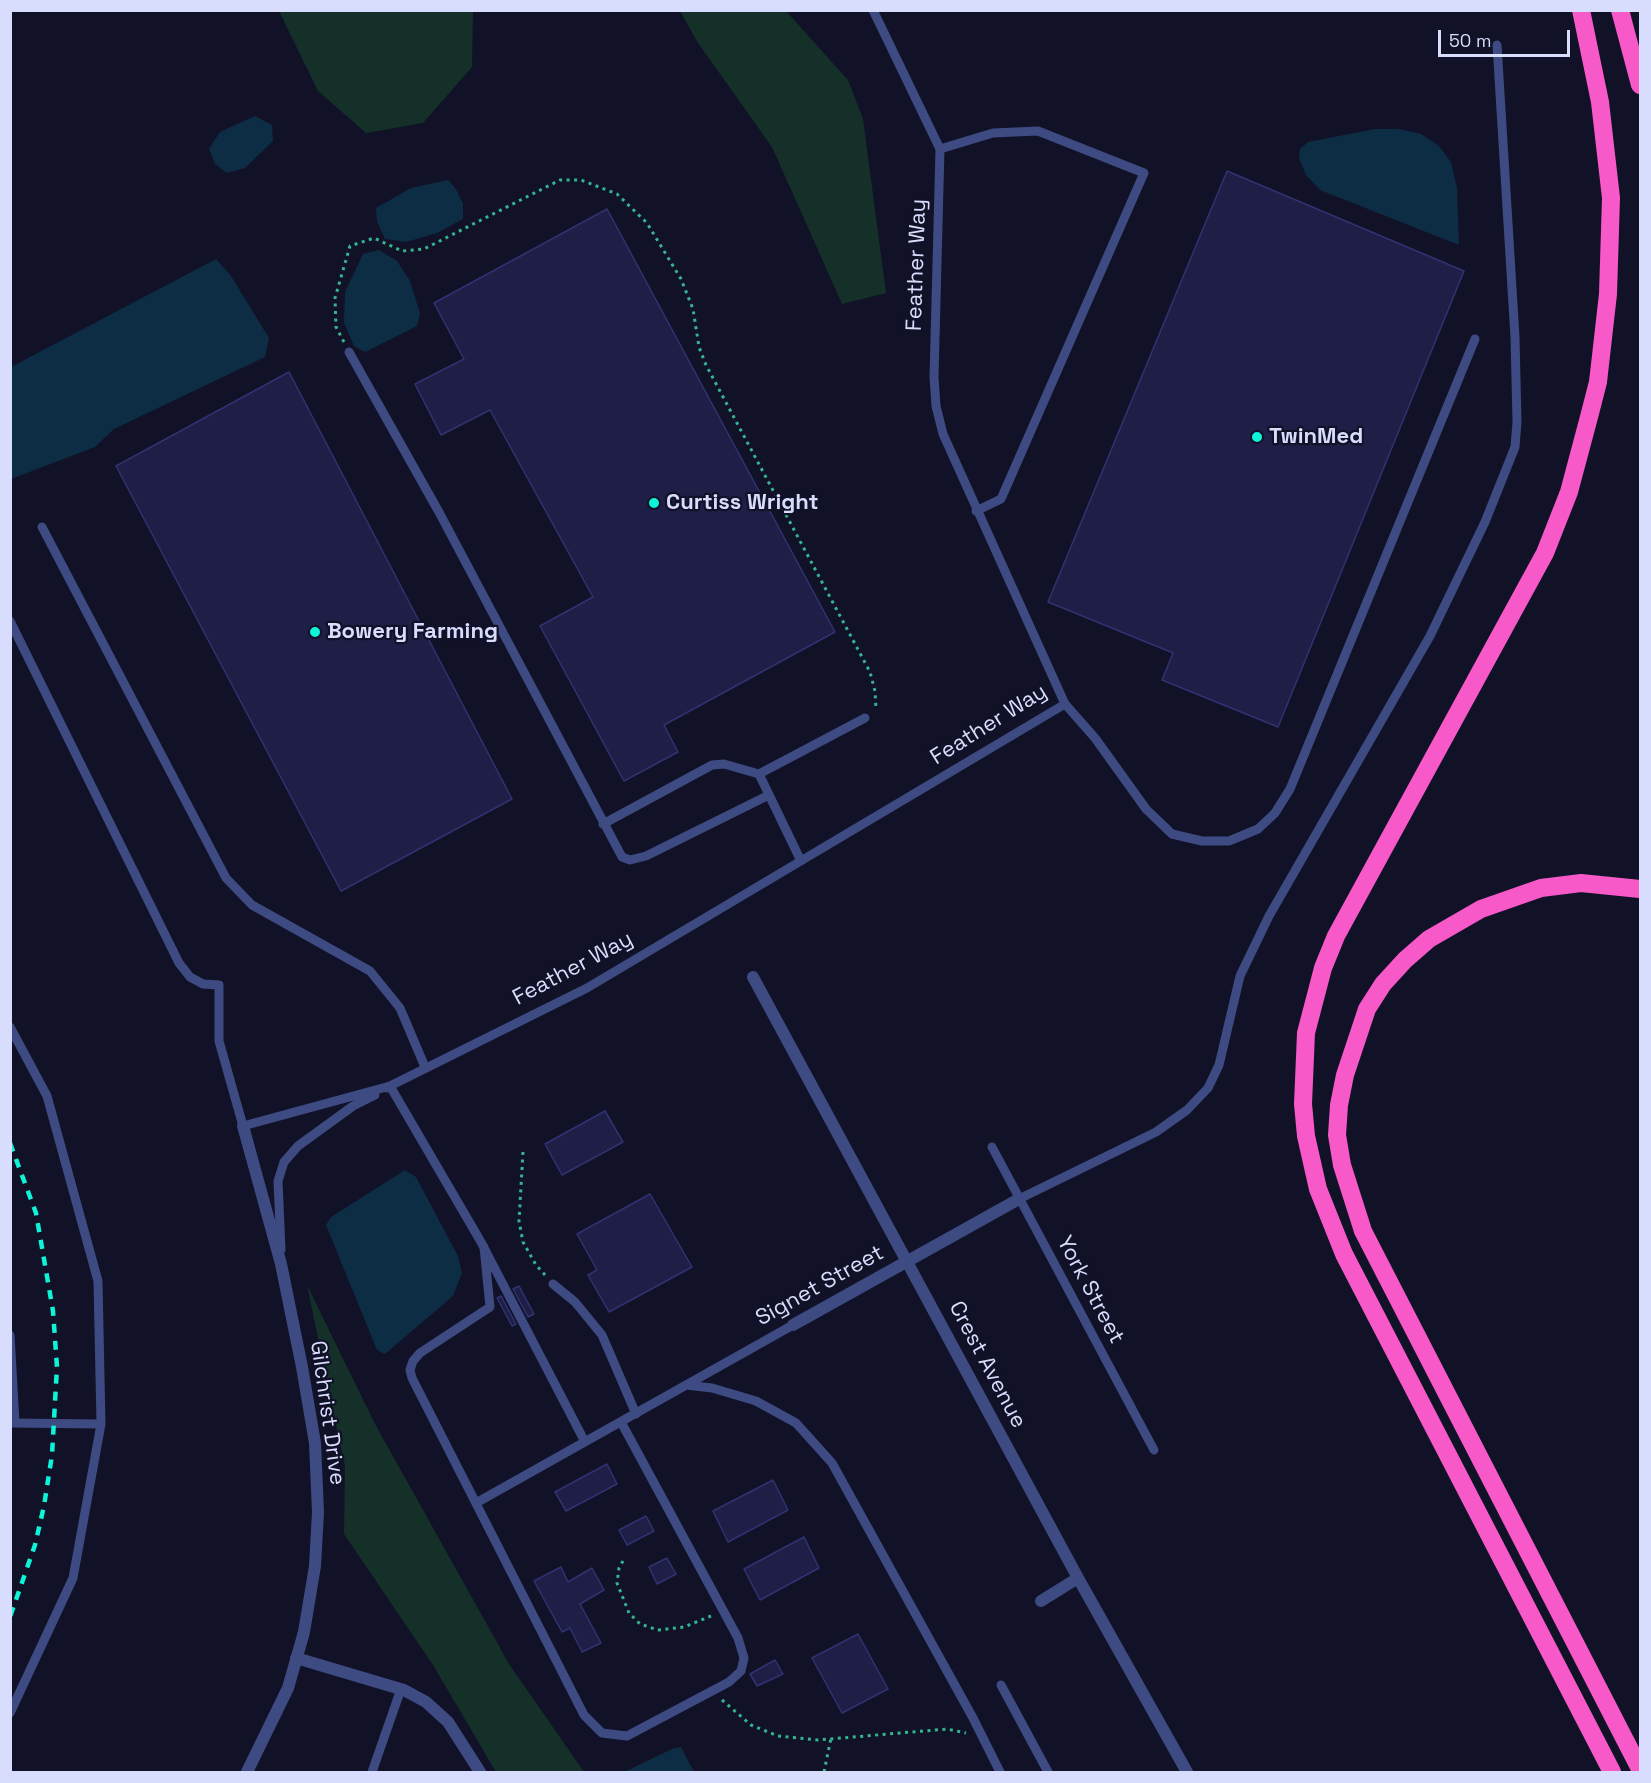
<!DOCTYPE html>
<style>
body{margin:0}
#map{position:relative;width:1651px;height:1783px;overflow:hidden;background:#111227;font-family:"Space Grotesk",sans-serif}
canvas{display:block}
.frame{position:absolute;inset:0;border:12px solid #d8dcfd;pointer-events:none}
.scale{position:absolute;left:1438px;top:30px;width:132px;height:27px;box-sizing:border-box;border:3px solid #d8dcfd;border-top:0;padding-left:8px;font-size:18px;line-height:21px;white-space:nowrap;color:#d8dcfd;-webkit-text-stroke:4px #111227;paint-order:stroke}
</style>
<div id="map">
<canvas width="1651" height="1783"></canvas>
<div class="frame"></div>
<div class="scale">50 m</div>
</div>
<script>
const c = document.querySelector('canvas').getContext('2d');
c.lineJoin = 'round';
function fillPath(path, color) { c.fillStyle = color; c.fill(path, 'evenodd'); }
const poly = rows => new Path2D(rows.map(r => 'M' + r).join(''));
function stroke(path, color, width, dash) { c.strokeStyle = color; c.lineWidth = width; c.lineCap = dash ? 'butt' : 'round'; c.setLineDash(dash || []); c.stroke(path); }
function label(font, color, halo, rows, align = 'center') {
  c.font = font + ' "Space Grotesk",sans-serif'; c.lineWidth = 4.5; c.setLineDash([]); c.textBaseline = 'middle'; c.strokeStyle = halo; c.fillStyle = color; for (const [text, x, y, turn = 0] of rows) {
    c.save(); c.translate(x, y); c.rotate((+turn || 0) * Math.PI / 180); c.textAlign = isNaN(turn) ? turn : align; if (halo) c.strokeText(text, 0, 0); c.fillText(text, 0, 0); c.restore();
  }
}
const green = poly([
 [279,11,473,11,472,67,423,123,366,133,318,91],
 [680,11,786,11,848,80,863,119,886,293,842,304,772,147,698,43],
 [307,1285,375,1424,509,1664,584,1772,496,1772,433,1665,344,1534,345,1467]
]);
const water = poly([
 [255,116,272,125,273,141,245,168,227,173,215,164,209,149,220,132],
 [1375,129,1399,129,1421,134,1438,145,1451,162,1457,188,1459,245,1320,190,1306,175,1299,158,1300,149,1308,142],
 [448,180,456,189,463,204,463,219,437,233,406,242,385,239,377,221,376,208,411,188],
 [379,250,397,261,410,281,420,313,417,326,365,352,354,346,344,323,345,292,363,254],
 [216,259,231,276,269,338,265,357,114,429,95,447,11,479,11,367],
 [405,1170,416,1177,458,1256,462,1273,453,1296,385,1354,377,1350,326,1225,331,1217],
 [681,1747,694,1772,624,1772,672,1749]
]);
const building = poly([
 [1227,171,1464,271,1278,727,1162,680,1173,653,1048,602,1227,171],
 [607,209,835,632,664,725,678,752,624,781,540,626,593,597,490,410,441,435,415,384,464,359,434,303,607,209],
 [289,372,512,799,341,891,116,466,289,372],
 [605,1111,623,1142,562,1175,545,1144,605,1111],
 [650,1194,692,1267,609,1312,588,1275,597,1270,577,1234,650,1194],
 [519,1286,534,1314,528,1317,513,1289,519,1286],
 [501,1296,516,1324,512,1326,497,1298,501,1296],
 [607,1464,617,1484,566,1511,555,1492,607,1464],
 [773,1480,788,1510,728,1542,713,1511,773,1480],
 [646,1516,654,1531,627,1545,619,1530,646,1516],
 [804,1537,819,1568,760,1600,744,1569,804,1537],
 [667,1558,676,1574,657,1584,649,1567,667,1558],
 [561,1567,568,1582,592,1568,604,1590,580,1604,601,1643,582,1652,570,1628,562,1632,534,1581,561,1567],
 [858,1634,888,1689,842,1713,812,1658,858,1634],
 [775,1660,783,1674,757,1686,750,1674,775,1660]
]);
const path = poly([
 [344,342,336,327,335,298,350,246,374,238,402,251,424,249,560,180,581,180,617,194,647,223,681,279,693,309,699,347,706,365,870,672,875,691,876,709],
 [523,1152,519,1221,523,1242,536,1265,545,1275],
 [623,1561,619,1568,617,1583,629,1613,640,1624,658,1630,684,1627,711,1616],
 [722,1700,751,1725,778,1736,818,1740,947,1729,966,1733],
 [824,1772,831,1738]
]);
const service = poly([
 [940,149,993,133,1038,131,1144,173,1001,499,976,511],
 [349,352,440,514,622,857,630,860,646,856,769,795],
 [42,527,226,878,252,905,370,971,400,1008,425,1067],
 [10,621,179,963,190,977,203,984,219,985,219,1041,243,1126,390,1086,587,988,1065,704,943,434,936,406,934,377,940,149,873,10],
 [1065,704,1095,738,1146,809,1172,834,1202,841,1229,841,1258,829,1275,813,1290,789,1475,339],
 [603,824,712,765,724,764,759,774],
 [801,861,759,774,865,718],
 [10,1027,47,1096,98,1281,101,1424,73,1578,10,1713],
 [387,1088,390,1086,481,1242,585,1442],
 [992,1147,1154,1450],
 [1019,1199,1156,1132,1187,1110,1208,1088,1219,1065,1240,976,1269,916,1430,636,1485,522,1515,447,1517,422,1515,337,1497,45],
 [484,1247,490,1307,420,1353,413,1361,410,1370,412,1378,584,1715,602,1733,627,1736,729,1682,741,1671,744,1658,738,1638,621,1422],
 [281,1250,278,1181,284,1162,298,1146,353,1106,375,1095],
 [553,1284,575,1302,602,1335,636,1414],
 [10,1335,15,1423],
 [686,1385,712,1388,756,1401,796,1423,832,1463,973,1718,1000,1772],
 [10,1423,101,1424],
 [476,1503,793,1325],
 [1001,1685,1048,1772],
 [372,1772,401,1689]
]);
const minor = poly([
 [753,977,1078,1578,1187,1772],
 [243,1126,281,1264,302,1367,315,1443,318,1512,315,1566,304,1632,288,1688,247,1772],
 [793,1325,1019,1199],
 [1041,1601,1078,1578],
 [296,1658,404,1690,426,1702,448,1722,480,1772]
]);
const motorway = poly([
 [1581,10,1600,102,1611,198,1608,294,1598,382,1589,417,1569,492,1545,553,1336,936,1323,968,1306,1033,1303,1104,1306,1136,1318,1189,1344,1254,1612,1772],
 [1620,10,1640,85],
 [1640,889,1581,883,1541,888,1481,909,1429,939,1405,960,1383,984,1367,1009,1345,1075,1339,1105,1337,1135,1342,1165,1363,1231,1640,1769]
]);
const rail = poly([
 [10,1143,36,1213,53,1311,57,1367,52,1455,44,1506,35,1545,10,1617]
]);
const markers = [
 [1257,437,6,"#0df4d8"],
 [654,503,6,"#0df4d8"],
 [315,632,6,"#0df4d8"]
];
const streetNames = [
 ["Feather Way",917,265,-88],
 ["Feather Way",989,725,-32],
 ["Feather Way",573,969,-28],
 ["Signet Street",820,1286,-29],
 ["York Street",1090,1290,62],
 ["Crest Avenue",987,1365,62],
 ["Gilchrist Drive",327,1413,82]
];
const poiNames = [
 ["TwinMed",1269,437],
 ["Curtiss Wright",666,503],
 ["Bowery Farming",327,632]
];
fillPath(green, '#143029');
fillPath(water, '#0d2d44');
fillPath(building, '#1e1e47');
stroke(building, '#313272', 1.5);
stroke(path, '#35b490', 3, [3, 4.5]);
stroke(service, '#3e4b83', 9);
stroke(minor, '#3e4b83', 12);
stroke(motorway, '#f859c8', 18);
stroke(rail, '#0df4d8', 4.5, [9, 8]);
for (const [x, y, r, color] of markers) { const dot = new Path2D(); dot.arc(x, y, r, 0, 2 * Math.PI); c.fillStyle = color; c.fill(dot); stroke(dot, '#111227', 2); }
label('22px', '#d8dcfd', '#111227', streetNames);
label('bold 22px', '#d8dcfd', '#111227', poiNames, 'left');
</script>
